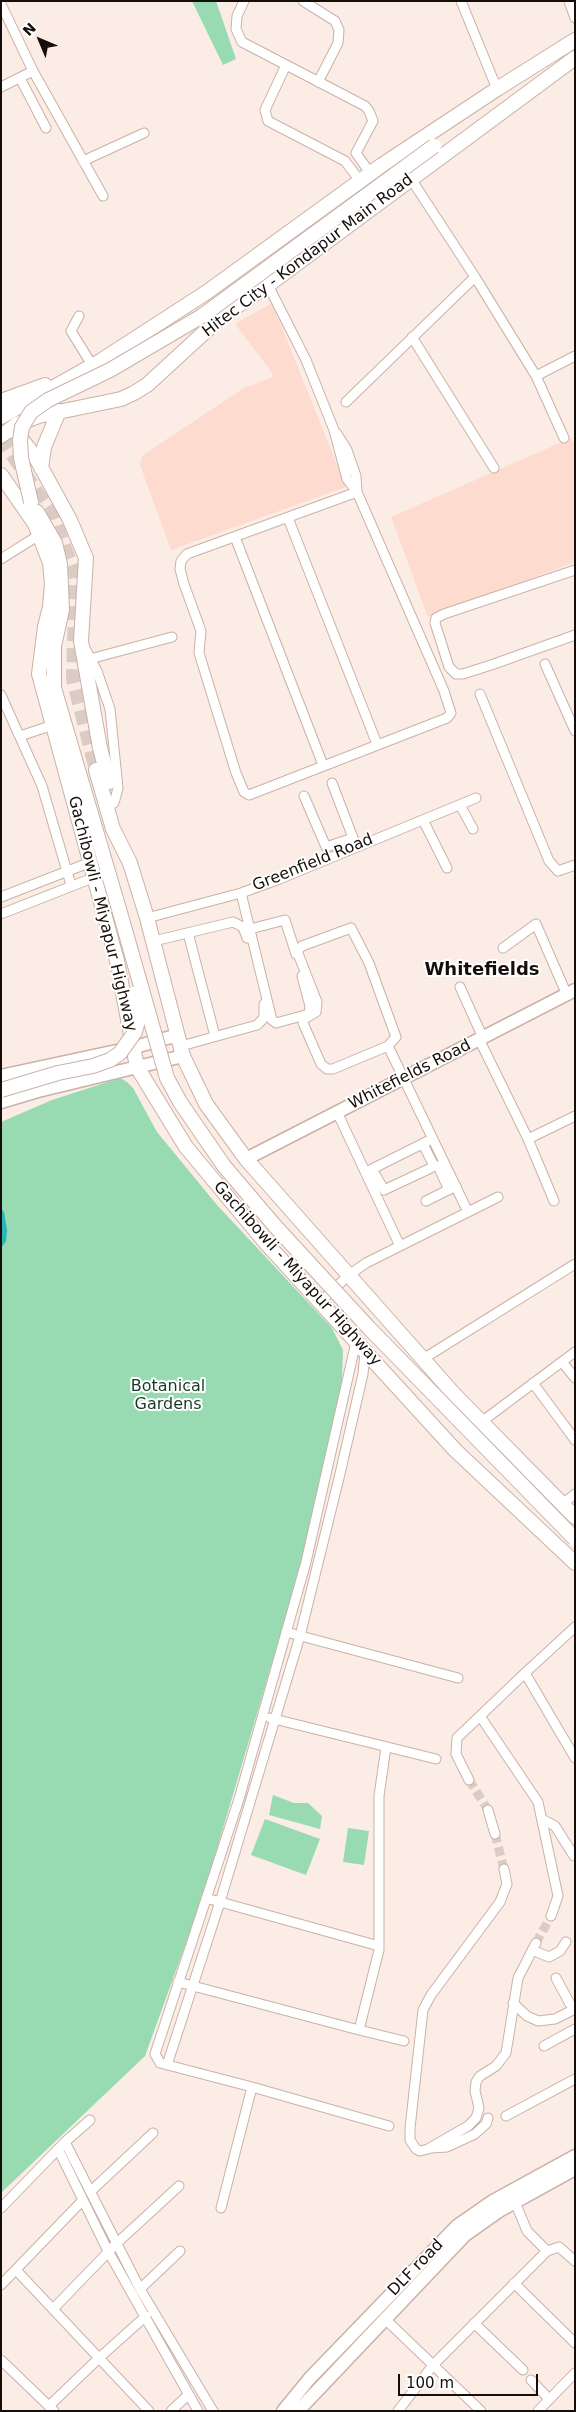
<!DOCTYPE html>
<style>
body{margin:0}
#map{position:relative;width:576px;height:2412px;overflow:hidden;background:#fcece6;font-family:"DejaVu Sans",sans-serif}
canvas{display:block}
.frame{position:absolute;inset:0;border:2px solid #160e0b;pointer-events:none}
.north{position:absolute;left:15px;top:15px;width:50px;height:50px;-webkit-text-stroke:4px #fff;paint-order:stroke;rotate:315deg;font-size:14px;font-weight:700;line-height:20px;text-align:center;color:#160e0b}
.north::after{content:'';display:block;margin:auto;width:18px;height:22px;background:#160e0b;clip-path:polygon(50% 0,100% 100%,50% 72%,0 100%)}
.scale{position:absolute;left:398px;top:2374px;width:140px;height:22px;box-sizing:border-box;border:2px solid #160e0b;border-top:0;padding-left:6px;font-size:15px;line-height:18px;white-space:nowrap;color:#160e0b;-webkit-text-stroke:4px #fff;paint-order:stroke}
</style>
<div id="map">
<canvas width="576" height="2412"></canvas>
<div class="frame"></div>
<div class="north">N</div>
<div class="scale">100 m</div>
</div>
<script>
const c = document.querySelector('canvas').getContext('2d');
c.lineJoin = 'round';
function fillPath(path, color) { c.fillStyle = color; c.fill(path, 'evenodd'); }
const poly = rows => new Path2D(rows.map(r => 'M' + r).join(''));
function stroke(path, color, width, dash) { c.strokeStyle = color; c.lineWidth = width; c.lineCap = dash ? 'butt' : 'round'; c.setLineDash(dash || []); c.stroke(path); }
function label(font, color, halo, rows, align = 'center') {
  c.font = font + ' "DejaVu Sans",sans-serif'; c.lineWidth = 4; c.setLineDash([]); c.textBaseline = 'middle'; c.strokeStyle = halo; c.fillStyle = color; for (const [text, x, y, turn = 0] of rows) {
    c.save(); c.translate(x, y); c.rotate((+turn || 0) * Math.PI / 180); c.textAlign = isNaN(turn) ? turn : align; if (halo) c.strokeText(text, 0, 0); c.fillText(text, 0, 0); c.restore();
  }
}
const built = poly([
 [272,303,346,487,171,550,140,465,141,459,143,455,244,388,271,378,273,374,235,324],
 [571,438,575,446,575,562,428,617,391,517]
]);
const green = poly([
 [192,1,216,1,236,59,223,65],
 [120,1078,127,1082,133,1088,157,1132,217,1205,332,1328,343,1350,342,1381,303,1558,203,1896,145,2056,1,2193,1,1122,52,1100],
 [273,1795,294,1803,308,1803,322,1816,320,1829,269,1815],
 [265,1819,320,1839,306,1875,251,1855],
 [348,1828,369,1831,364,1865,343,1862]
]);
const water = poly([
 [1,1209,4,1212,7,1230,6,1241,1,1248]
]);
const streetTunnel = poly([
 [469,1780,488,1810],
 [495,1834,504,1869],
 [536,1943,551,1916]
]);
const primaryTunnel = poly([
 [1,437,53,517,76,577,73,679,96,770]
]);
const street = poly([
 [244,1,237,16,236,29,242,42,365,106,369,111,373,121,356,153,370,173],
 [303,1,335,21,339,30,338,43,318,82],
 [461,1,497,89],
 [569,1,575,18],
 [1,4,33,71,103,196],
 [286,65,265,110,268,121,345,161,360,181],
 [20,78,46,128],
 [1,87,33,71],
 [83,161,144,133],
 [411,179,475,277,536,376,564,438],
 [268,285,306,360,334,430,347,479,357,492,444,691,451,713,447,718,249,795,244,792,236,773,199,653,201,631,184,584,180,569,181,561,187,554,357,492],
 [79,316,71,331,92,365],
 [412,337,494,468],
 [536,376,575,356],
 [346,402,475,277],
 [337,434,347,450,356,476,357,492],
 [288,518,377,744],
 [235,537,323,765],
 [1,559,39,535],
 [575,570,444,614,436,618,435,623,449,667,456,674,463,674,494,664,575,635],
 [86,650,97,671,110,709,118,788,114,803],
 [90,659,172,637],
 [545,664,575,731],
 [480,694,549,861,558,871,575,865],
 [1,695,42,786,71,885],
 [20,736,53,725],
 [332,783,355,843],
 [304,796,326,847,353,838],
 [460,805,473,829],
 [423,820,447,868],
 [241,893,272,1020,276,1023,309,1014,310,1006,302,976],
 [1,897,91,862],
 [1,914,95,877],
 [147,918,241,893,277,880,476,798],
 [351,928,369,963,396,1037,388,1046,333,1069,327,1069,321,1064,303,1023,304,1019,316,1012,317,1002,297,951,302,946,351,928],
 [250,929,285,920,296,954],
 [188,933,215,1036],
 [154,941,233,922,243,927,247,938],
 [503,948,536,924,567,995],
 [460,987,483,1038],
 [479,1039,528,1139,554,1201],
 [181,1046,257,1025,264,1018,264,1004],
 [388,1046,468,1212],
 [337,1112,400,1246],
 [528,1139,575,1116],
 [438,1166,449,1190],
 [372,1169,384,1190,431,1168,433,1164,423,1144],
 [368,1171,428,1141],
 [426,1201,456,1186],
 [320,1302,349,1275,366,1263,498,1197],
 [423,1359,575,1264],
 [562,1362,575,1378],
 [533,1383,575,1440],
 [480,1423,575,1352],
 [561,1505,575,1494],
 [575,1627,525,1673,575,1758],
 [286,1632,458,1678],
 [480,1716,538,1802,558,1896,551,1916],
 [270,1718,436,1759],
 [469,1780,456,1754,457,1738,525,1673],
 [488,1810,495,1834],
 [542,1819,555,1826,574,1856],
 [504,1869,507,1884,500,1902,431,1995,423,2010,410,2128,410,2140,416,2149,420,2151,428,2149,468,2126,476,2118,479,2108,475,2091,476,2082,480,2076,496,2066,506,2053,518,1978,536,1943],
 [206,1898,379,1946],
 [532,1950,549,1957,560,1951,566,1942],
 [556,1978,570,2004],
 [178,1982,359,2030,379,1950,379,1796,386,1747],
 [513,2003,527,2016,538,2021,555,2019,573,2010],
 [359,2030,404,2041],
 [544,2046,575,2029],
 [167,2065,220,1902,300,1636,339,1478,363,1374,365,1352],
 [252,2087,160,2063,155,2054,239,1799,306,1562,356,1342],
 [506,2116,575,2079],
 [65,2142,140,2289,213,2411],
 [431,2148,447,2147,475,2134,486,2124,488,2118],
 [58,2149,108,2251,198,2411],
 [91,2191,153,2133],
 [515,2202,527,2231,547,2251],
 [1,2208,65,2142,90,2120],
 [221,2208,252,2087,389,2126],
 [16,2270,149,2411],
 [514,2283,575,2343],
 [1,2285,83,2200],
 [140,2289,180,2251],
 [53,2309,117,2243,179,2186],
 [384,2318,481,2411],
 [474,2323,523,2370],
 [1,2360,54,2411],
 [531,2380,549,2399],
 [49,2406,99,2358,146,2316],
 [171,2411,188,2395],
 [398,2411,433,2365,547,2251,559,2247,575,2261],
 [538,2411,575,2373]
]);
const secondary = poly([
 [1,1076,135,1047,178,1035],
 [1,1102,38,1091,183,1056],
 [246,1159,575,990],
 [283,2411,310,2378,457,2226,493,2201,575,2156],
 [298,2411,465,2235,499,2211,575,2169]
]);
const primary = poly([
 [1,401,45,385],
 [1,417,102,360,207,292,382,165,497,89,575,40],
 [16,432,36,458,70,520,86,558,81,641,100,748,109,782],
 [1,436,17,424,39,416,121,399,134,393,147,385,220,318,268,285,575,58],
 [41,468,44,447,59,411],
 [1,475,35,524,50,563,52,584,50,607,45,627,39,674,117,961,137,1067,186,1147,265,1242,455,1450,575,1563],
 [37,512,55,543,60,564,62,610,54,646,54,688,119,909],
 [96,770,113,829,130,863,147,918,183,1056,206,1104,246,1159,453,1393,575,1517]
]);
const primaryBridge = poly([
 [31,502,21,458,20,440,22,427,31,412,48,400,110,370,202,316,434,146],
 [119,909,167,1078,180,1102,224,1166,275,1226,369,1328,575,1539],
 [1,1090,58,1073,93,1066,110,1060,120,1053,135,1032,138,1021,134,994]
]);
const streetNames = [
 ["Hitec City - Kondapur Main Road",308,256,-37],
 ["Greenfield Road",313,863,-22],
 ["Gachibowli - Miyapur Highway",102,914,76],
 ["Whitefields Road",410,1075,-27],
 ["Gachibowli - Miyapur Highway",297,1274,48],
 ["DLF road",416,2268,-46]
];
const parkNames = [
 ["Botanical",168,1387],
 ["Gardens",168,1405]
];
const neighbourhoodNames = [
 ["Whitefields",482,970]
];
fillPath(built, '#fddbce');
fillPath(green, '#98dbb2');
fillPath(water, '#2bb6ba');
stroke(streetTunnel, '#dacbc5', 9, [9, 4.5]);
stroke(primaryTunnel, '#dacbc5', 14, [14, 7]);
stroke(street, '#cab1a7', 11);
stroke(secondary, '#cab1a7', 15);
stroke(primary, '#cab1a7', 16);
stroke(street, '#fff', 9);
stroke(secondary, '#fff', 12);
stroke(primary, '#fff', 14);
stroke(primaryBridge, '#cab1a7', 16, []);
stroke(primaryBridge, '#fff', 14);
label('16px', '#160e0b', '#fff', streetNames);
label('16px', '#153a26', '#fff', parkNames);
label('bold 18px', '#160e0b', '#fff', neighbourhoodNames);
</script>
